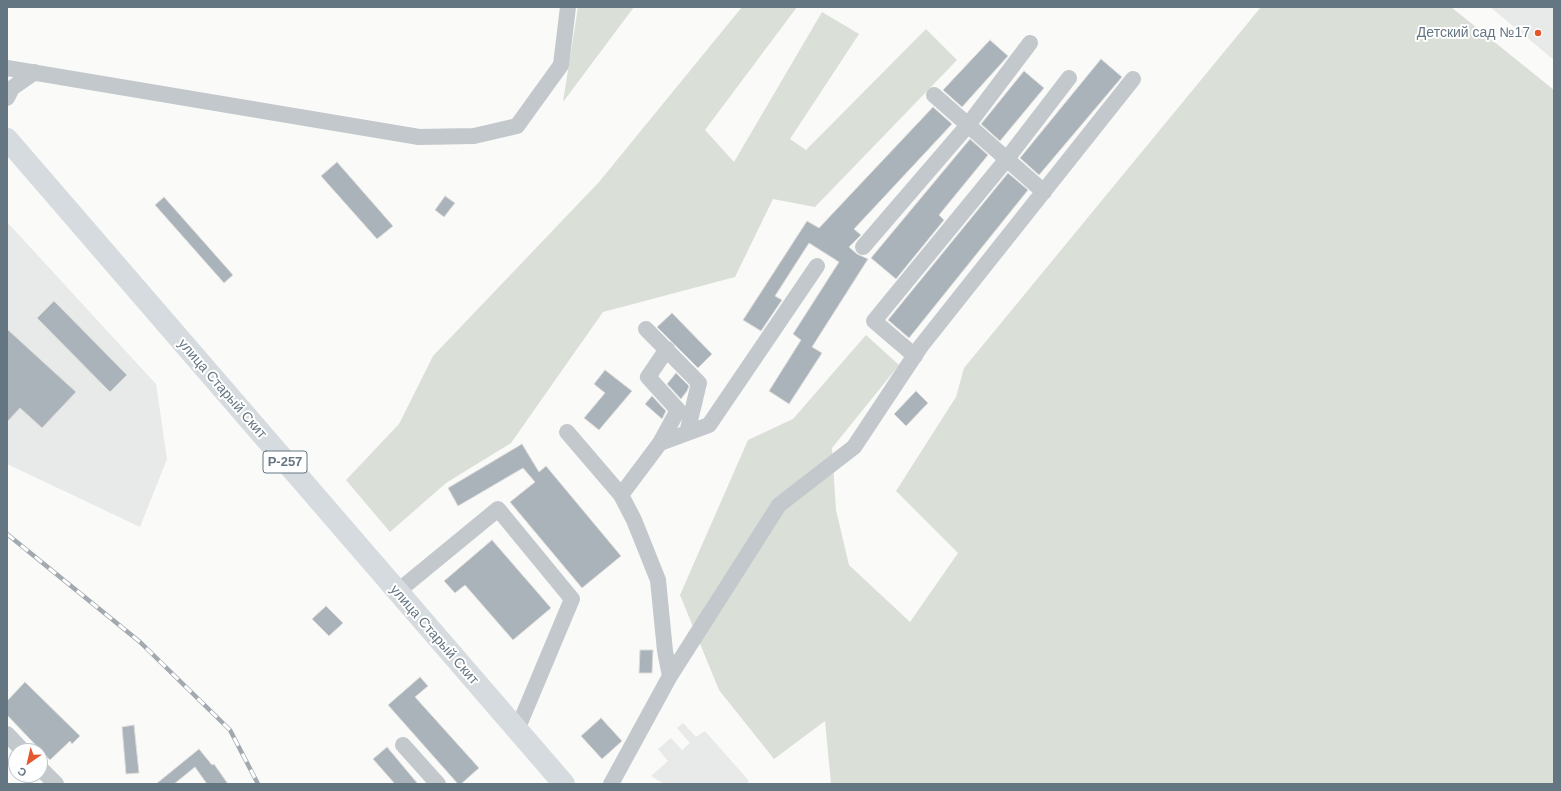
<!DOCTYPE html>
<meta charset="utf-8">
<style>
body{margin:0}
#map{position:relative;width:1561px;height:791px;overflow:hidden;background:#fafaf8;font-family:Arial,sans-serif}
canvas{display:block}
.frame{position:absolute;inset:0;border:8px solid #657683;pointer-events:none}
.north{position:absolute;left:8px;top:743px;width:40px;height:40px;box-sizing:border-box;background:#fff;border:1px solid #c1c8cd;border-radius:50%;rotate:214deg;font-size:11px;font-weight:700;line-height:16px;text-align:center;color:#657683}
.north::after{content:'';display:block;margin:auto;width:14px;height:18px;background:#e4572e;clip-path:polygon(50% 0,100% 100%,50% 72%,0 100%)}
</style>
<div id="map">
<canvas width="1561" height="791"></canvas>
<div class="frame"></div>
<div class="north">С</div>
</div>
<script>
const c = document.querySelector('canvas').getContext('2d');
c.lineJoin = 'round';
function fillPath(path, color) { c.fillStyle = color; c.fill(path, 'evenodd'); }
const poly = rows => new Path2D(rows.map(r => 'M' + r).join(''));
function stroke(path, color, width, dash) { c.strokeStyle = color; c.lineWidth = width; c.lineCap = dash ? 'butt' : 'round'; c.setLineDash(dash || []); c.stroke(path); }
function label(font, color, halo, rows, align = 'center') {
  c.font = font + ' Arial,sans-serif'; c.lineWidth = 4; c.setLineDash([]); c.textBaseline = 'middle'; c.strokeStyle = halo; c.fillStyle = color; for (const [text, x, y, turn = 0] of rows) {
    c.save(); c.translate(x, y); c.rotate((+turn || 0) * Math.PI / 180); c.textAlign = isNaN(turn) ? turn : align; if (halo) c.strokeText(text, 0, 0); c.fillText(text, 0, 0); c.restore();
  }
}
const built = poly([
 [1490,7,1554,7,1554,60],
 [7,222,156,384,167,459,140,527,7,464],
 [683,723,696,737,705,731,749,781,746,784,664,784,651,776,668,761,658,749,671,738,682,750,690,743,677,728]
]);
const green = poly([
 [578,7,634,7,563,102],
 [742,7,797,7,705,130,734,162,822,12,859,34,790,139,806,150,926,29,957,60,815,207,773,199,735,277,603,312,511,443,446,483,390,532,346,480,399,424,433,356,599,182],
 [1261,7,1451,7,1554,90,1554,784,831,784,825,721,774,759,719,690,680,595,748,440,793,419,866,335,899,365,832,448,836,510,849,565,910,622,958,553,896,491,956,397,964,368]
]);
const building = poly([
 [990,40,1008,56,962,107,943,90,990,40],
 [1101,59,1122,77,1039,175,1020,158,1101,59],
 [1024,71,1044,88,1000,141,981,124,1024,71],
 [933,107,952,124,854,229,861,235,849,247,857,254,868,259,812,347,822,353,789,404,769,391,801,340,793,334,839,262,809,243,775,296,782,300,761,331,743,320,807,221,819,228,933,107],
 [970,139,988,155,939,215,944,220,896,279,871,258,970,139],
 [337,162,393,226,377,239,321,176,337,162],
 [1008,173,1028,190,909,338,888,320,1008,173],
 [445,196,455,203,444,217,435,210,445,196],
 [164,197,233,275,224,283,155,205,164,197],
 [54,301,127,375,110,392,37,318,54,301],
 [672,313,712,354,698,368,657,327,672,313],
 [7,329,76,392,42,428,20,408,7,422,7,329],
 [605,370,632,391,599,430,584,418,605,393,594,384,605,370],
 [676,373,689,386,687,391,681,399,667,384,676,373],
 [916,391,928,403,906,426,894,414,916,391],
 [652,396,666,411,662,419,645,404,652,396],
 [522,444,539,472,546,466,621,556,582,588,510,502,535,482,523,468,458,506,448,488,522,444],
 [492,540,551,608,513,640,465,585,455,593,444,581,492,540],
 [326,606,343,623,329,636,312,619,326,606],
 [640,650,653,650,652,673,639,673,640,650],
 [420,677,428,686,415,697,479,768,461,784,458,784,388,705,420,677],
 [25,682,80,736,72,744,70,741,50,760,7,715,7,701,25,682],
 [601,718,622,741,602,759,581,736,601,718],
 [134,725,139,773,126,774,122,727,134,725],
 [387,747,418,784,395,784,373,759,387,747],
 [199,749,212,765,214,764,228,784,207,784,195,767,174,784,156,784,199,749]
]);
const minor = poly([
 [7,68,419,137,474,136,517,126,561,65,568,7],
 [934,95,1044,192],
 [7,98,12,88,35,72],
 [863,247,968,125,1030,43],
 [646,329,699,383,687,433],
 [915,356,874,321,1006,160,1069,78],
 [567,432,621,495],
 [660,443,678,410,648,377,667,349],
 [397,592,498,509,572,599,517,730],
 [670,676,779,505,854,447,921,346,1133,79],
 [7,734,23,751],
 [403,745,438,784],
 [40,768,56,784],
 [611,784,670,676,665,651,658,580,634,520,621,495,660,443,709,425,817,266]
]);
const highway = poly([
 [7,139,564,784]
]);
const rail = poly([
 [7,534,140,642,230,730,258,784]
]);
const markers = [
 [1538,33,4,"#e4572e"]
];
const shields = [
 [285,462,44]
];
const shieldNames = [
 ["Р-257",285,462]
];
const poiNames = [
 ["Детский сад №17",1530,33]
];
const streetNames = [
 ["улица Старый Скит",222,389,49],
 ["улица Старый Скит",434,635,49]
];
fillPath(built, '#e8e9e9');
fillPath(green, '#dadfd7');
fillPath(building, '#aab3b9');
stroke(building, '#dcdcda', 1);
stroke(minor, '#c3c8cc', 16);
stroke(highway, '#d6dbdf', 22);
stroke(rail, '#a2aab0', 4.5);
stroke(rail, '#fff', 3, [9]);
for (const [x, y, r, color] of markers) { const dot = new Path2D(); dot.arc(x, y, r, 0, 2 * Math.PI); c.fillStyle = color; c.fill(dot); stroke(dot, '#fff', 1.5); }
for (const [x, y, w] of shields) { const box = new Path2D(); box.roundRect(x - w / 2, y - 11, w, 22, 3); c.fillStyle = '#fff'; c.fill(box); stroke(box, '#657683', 1); }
label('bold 13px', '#657683', null, shieldNames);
label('14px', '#657683', '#fff', poiNames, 'right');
label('14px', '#657683', '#fff', streetNames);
</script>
